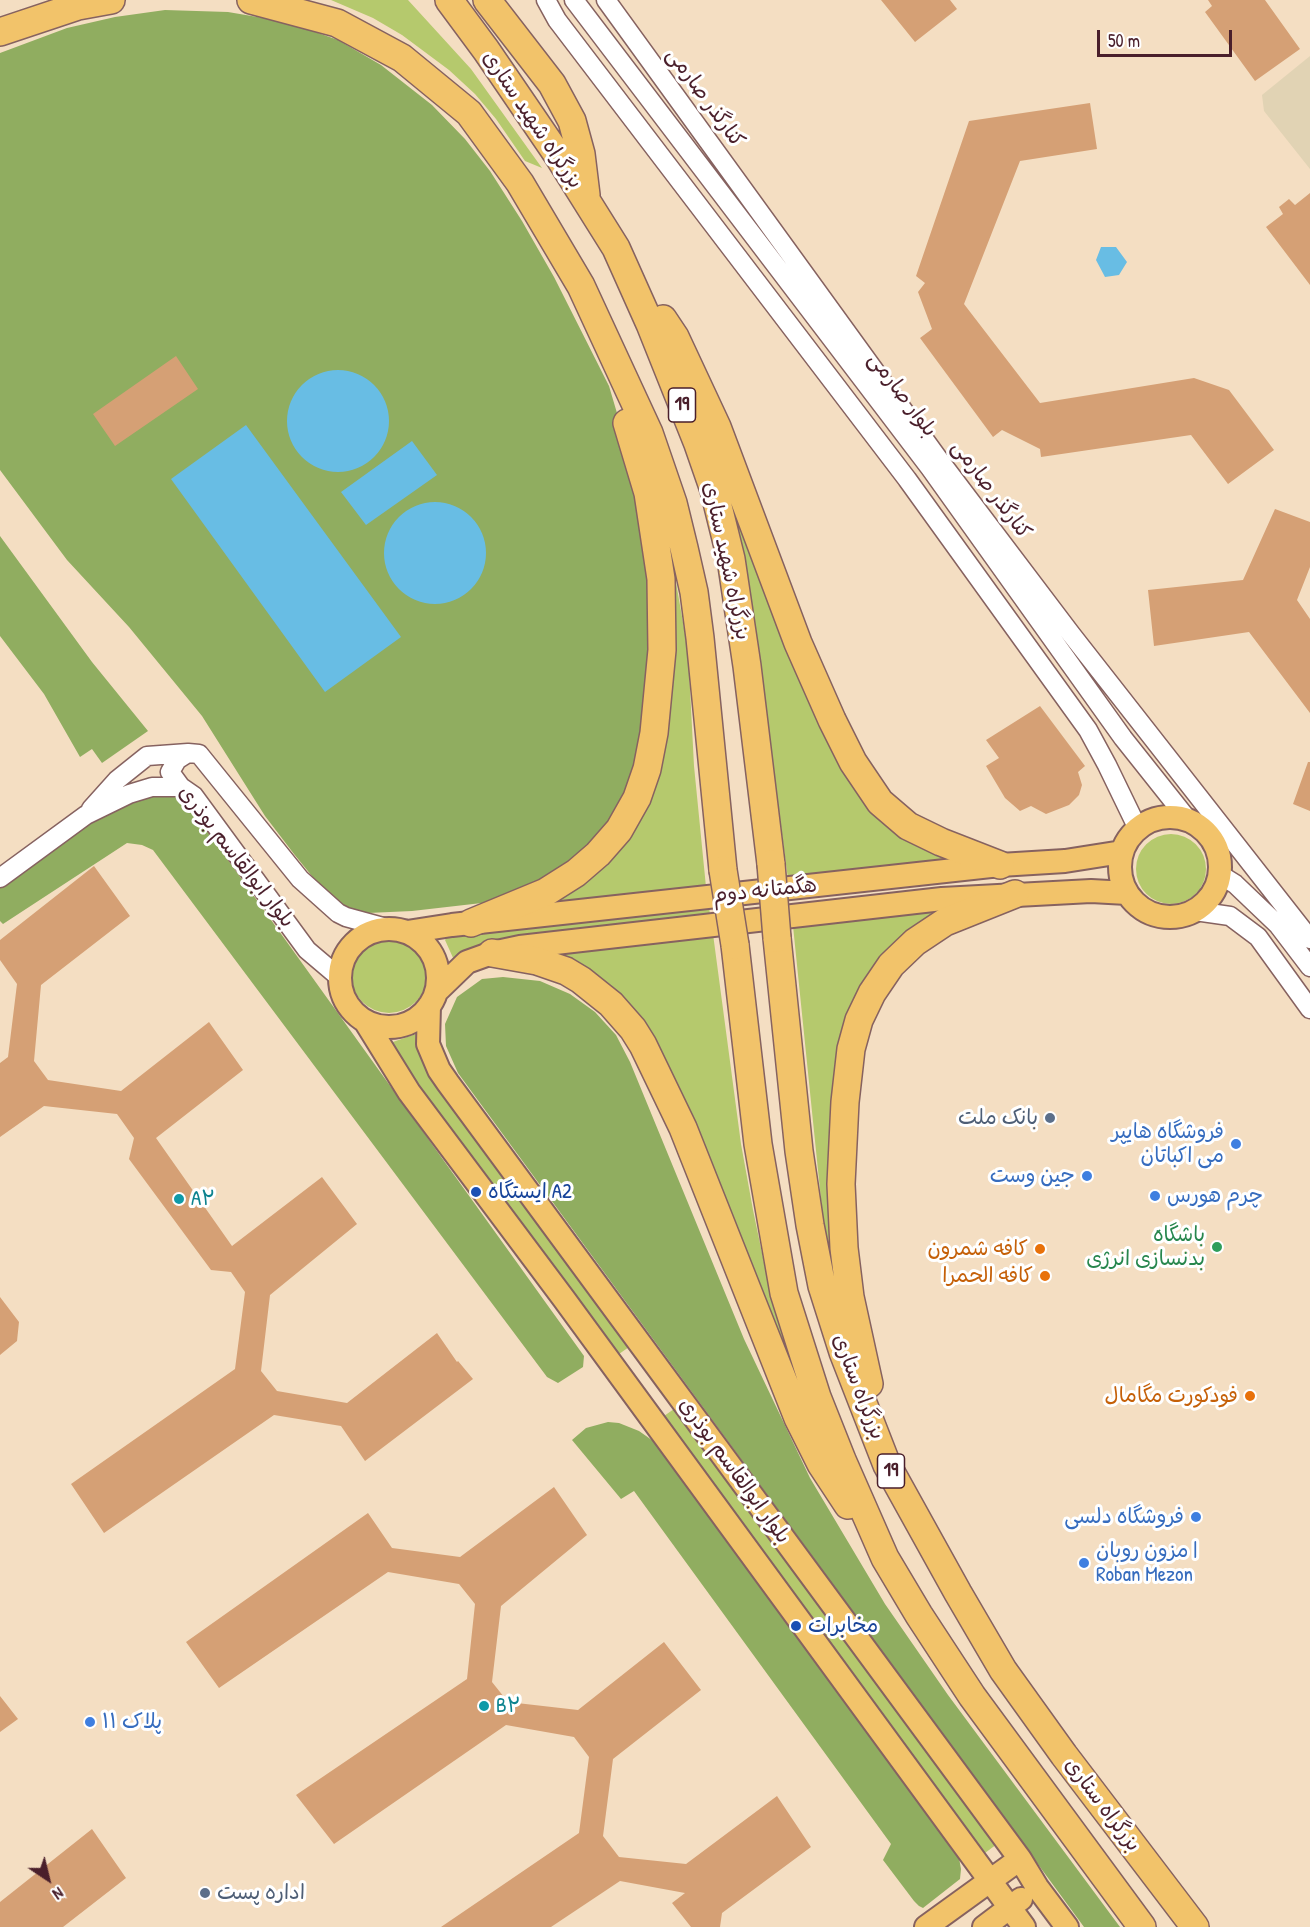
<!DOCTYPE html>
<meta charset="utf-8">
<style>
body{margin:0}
#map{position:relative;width:1310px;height:1927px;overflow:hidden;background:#f4dec2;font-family:"Patrick Hand",sans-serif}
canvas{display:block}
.north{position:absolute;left:18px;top:1849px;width:60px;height:60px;-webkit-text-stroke:4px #fff;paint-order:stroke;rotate:145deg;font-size:16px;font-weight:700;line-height:24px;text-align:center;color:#4a1f2b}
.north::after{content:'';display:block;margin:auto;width:21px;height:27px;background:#4a1f2b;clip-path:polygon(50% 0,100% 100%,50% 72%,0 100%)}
.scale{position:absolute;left:1097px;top:30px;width:135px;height:27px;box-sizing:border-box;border:3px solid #4a1f2b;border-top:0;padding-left:8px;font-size:18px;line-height:21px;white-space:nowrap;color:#4a1f2b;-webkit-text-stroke:4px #fff;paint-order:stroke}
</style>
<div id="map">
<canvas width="1310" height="1927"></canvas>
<div class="north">N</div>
<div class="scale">50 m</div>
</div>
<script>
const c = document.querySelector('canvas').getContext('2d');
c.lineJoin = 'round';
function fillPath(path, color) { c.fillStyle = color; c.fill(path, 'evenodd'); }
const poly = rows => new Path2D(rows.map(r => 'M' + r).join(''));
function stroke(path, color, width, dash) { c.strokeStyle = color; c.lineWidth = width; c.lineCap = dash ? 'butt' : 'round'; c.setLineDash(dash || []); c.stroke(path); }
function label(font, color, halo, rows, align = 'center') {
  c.font = font + ' "Patrick Hand","Playpen Sans Arabic",sans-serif'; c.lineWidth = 6; c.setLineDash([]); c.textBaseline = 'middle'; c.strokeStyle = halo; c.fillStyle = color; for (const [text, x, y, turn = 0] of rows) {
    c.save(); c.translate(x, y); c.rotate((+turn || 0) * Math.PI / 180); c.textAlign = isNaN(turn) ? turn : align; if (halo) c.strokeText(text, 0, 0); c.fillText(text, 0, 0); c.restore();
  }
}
const built = poly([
 [1310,56,1310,169,1264,111,1262,95]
]);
const green = poly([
 [331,0,408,0,471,69,542,168,525,161,496,119,475,94,449,70,402,35,373,18],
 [723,463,846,772,961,857,788,879,749,588],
 [656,493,670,548,685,634,689,669,694,766,706,887,512,910],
 '1136 869a35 35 0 1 1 70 0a35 35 0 1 1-70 0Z',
 [962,905,846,1028,853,1346,830,1259,823,1219,793,926],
 [709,906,710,915,454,960,445,940,448,936],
 [713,934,741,1144,753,1210,766,1272,787,1348,806,1409,802,1412,684,1097,656,1048,544,954],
 '351 975a38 38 0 1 1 76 0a38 38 0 1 1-76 0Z',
 [416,1034,424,1064,561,1249,629,1347,619,1354,387,1044],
 [674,1409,997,1844,985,1853,664,1416]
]);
const forest = poly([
 [165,10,228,12,287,22,338,40,381,65,432,105,465,139,490,171,522,221,554,277,609,386,640,491,654,629,640,767,595,849,508,900,412,911,368,913,348,910,320,886,294,854,265,816,202,716,129,627,67,560,0,470,0,53,67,28,115,17],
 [0,536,92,662,148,731,102,763,92,749,80,757,44,694,0,636],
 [167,794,177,797,190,807,584,1356,583,1367,558,1383,547,1377,153,850,142,845,127,843,3,924,0,921,0,886,90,822,139,796],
 [503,977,540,981,570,994,595,1012,616,1035,630,1062,744,1339,810,1478,885,1604,948,1695,1120,1927,1084,1927,458,1073,446,1046,445,1024,457,997,482,979],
 [608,1422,619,1423,639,1431,666,1450,957,1847,961,1869,960,1879,923,1908,919,1906,914,1901,883,1860,891,1844,634,1491,621,1499,572,1440,586,1428]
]);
const water = poly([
 [1101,247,1116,247,1127,262,1119,275,1105,277,1096,260],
 '287 421a51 51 0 1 1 102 0a51 51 0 1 1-102 0Z',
 [246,425,401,637,325,692,171,479],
 [412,441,437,475,366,525,341,492],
 '384 553a51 51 0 1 1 102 0a51 51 0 1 1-102 0Z'
]);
const building = poly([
 [881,0,950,0,957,9,915,42],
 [1208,0,1265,0,1300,49,1255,81,1205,12,1212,6],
 [1090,103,1097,149,1020,161,964,304,1040,403,1194,378,1229,390,1274,450,1228,484,1191,435,1041,457,1040,449,1002,430,993,437,920,338,932,329,918,292,925,283,916,276,969,121],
 [1310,193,1310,285,1266,227,1283,214,1279,207,1289,199,1295,205],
 [176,356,198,389,115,446,93,414],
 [1275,509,1310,522,1310,567,1297,600,1310,619,1310,713,1249,632,1154,646,1148,590,1243,580],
 [1040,706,1085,766,1078,772,1082,785,1079,795,1069,805,1046,814,1031,806,1020,811,1005,798,986,766,999,758,986,740],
 [1308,762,1310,762,1310,811,1293,804],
 [94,866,130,916,41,985,34,1061,48,1080,121,1091,209,1022,243,1070,156,1138,232,1246,322,1177,357,1224,270,1295,261,1371,277,1391,347,1403,437,1333,457,1362,458,1361,473,1379,365,1461,341,1426,274,1415,104,1533,71,1484,235,1369,245,1292,231,1272,211,1270,129,1159,134,1138,117,1114,44,1106,0,1137,0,1063,8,1057,17,984,0,960,0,940],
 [0,1297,19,1322,17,1341,0,1355],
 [554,1487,587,1535,501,1606,492,1682,508,1702,578,1710,664,1642,701,1690,613,1759,603,1836,619,1857,686,1864,777,1796,811,1847,722,1913,720,1927,691,1927,672,1903,685,1893,620,1881,551,1927,441,1927,579,1833,589,1757,574,1737,506,1725,334,1844,296,1795,467,1679,475,1604,459,1584,388,1572,219,1688,186,1642,368,1513,392,1548,460,1557],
 [0,1696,18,1719,0,1732],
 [92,1829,126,1878,63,1927,0,1927,0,1902]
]);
const minor = poly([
 [546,0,557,20,907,479,1088,730,1107,765,1138,829],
 [574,0,930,468,1123,738,1189,821],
 [606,0,940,461,1071,634,1310,939],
 [91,809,117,780,147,756,188,753],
 [1219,874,1235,884,1278,925,1310,967],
 [0,878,86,815,129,794,152,787,181,787],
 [1195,911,1230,916,1258,937,1310,1009],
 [340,978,307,950,194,796,181,787,170,772,177,760,188,753,199,754,300,879,338,913,346,917,390,929]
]);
const major = poly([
 '1120 867a50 50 0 1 1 100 0a50 50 0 1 1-100 0Z',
 '340 978a49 49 0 1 1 98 0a49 49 0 1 1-98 0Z',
 [407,932,452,925,1000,865,1065,861,1122,852],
 [436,992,467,962,492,953,520,947,942,899,1091,891,1127,893],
 [429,1006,428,1044,439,1070,448,1083,1020,1859,1037,1887,1067,1927],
 [365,1021,409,1092,564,1299,1024,1927],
 [926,1927,1020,1859],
 [984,1927,1021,1899]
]);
const highway = poly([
 [251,0,337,23,402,58,469,113,520,183,581,286,649,433,673,503,684,548,694,592,700,638,723,870],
 [449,0,486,50,559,157,616,248,650,324,698,444,714,490,731,559,747,666,771,864],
 [487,0,552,84,572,121,581,154,586,195],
 [0,32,78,6,111,0],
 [663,319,675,337,717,427,798,643,832,720,853,762,880,802,908,826,941,842,1000,865],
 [471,923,546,892,576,873,598,854,619,830,637,798,647,769,654,733,662,650,661,579,648,493,627,423],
 [777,938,799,1151,810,1225,822,1286,843,1352,887,1465,958,1593,1003,1670,1064,1755,1195,1927],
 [735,945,758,1144,784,1293,817,1397,842,1460,885,1558,919,1615,972,1696,1142,1927],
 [492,953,537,961,566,971,581,980,611,1004,633,1029,643,1045,683,1128,798,1418,821,1464,848,1505],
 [869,1384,850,1297,844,1248,841,1184,845,1102,851,1049,859,1020,872,993,891,965,915,942,945,922,1015,894]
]);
const highwayBridge = poly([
 [771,864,777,938],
 [723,870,735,945]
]);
const markers = [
 [1050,1118,6,"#5c6f8a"],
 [1236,1144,6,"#3f7fe0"],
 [1087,1176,6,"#3f7fe0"],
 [476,1192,6,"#1a4fb4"],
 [1155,1196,6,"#3f7fe0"],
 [179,1199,6,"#0f9aa8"],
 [1217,1247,6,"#2e9e5b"],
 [1040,1249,6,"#e8710a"],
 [1045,1276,6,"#e8710a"],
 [1250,1396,6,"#e8710a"],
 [1196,1517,6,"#3f7fe0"],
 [1084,1563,6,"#3f7fe0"],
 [796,1626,6,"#1a4fb4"],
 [484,1706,6,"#0f9aa8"],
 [90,1722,6,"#3f7fe0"],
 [205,1893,6,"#5c6f8a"]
];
const shields = [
 [682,405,27],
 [891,1471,27]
];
const shieldNames = [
 ["19",682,405],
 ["19",891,1471]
];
const streetNames = [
 ["کنارگذر صارمی",705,98,54],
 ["بزرگراه شهید ستاری",532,120,56],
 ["بلوار صارمی",902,395,53],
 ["کنارگذر صارمی",991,490,53],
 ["بزرگراه شهید ستاری",726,561,78],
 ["بلوار ابوالقاسم بوذری",236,857,52],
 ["هگمتانه دوم",765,891,-6],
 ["بزرگراه ستاری",858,1387,69],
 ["بلوار ابوالقاسم بوذری",734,1471,54],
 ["بزرگراه ستاری",1102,1805,53]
];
const serviceNames = [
 ["بانک ملت",1038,1118],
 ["اداره پست",217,1893,"left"]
];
const shopNames = [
 ["فروشگاه هایپر",1224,1132],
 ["می اکباتان",1224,1156],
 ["جین وست",1075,1176],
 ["چرم هورس",1167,1196,"left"],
 ["فروشگاه دلسی",1184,1517],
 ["مزون روبان |",1096,1551,"left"],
 ["Roban Mezon",1096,1575,"left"],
 ["پلاک ۱۱",102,1722,"left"]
];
const transitNames = [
 ["ایستگاه A2",488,1192],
 ["مخابرات",808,1626]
];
const cultureNames = [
 ["A۲",191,1199],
 ["B۲",496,1706]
];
const leisureNames = [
 ["باشگاه",1205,1235],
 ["بدنسازی انرژی",1205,1259]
];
const foodNames = [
 ["کافه شمرون",1028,1249],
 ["کافه الحمرا",1033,1276],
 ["فودکورت مگامال",1238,1396]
];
fillPath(built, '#e1d3b4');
fillPath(green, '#b5c96d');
fillPath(forest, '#90ad60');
fillPath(water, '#68bde4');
fillPath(building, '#d5a075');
stroke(minor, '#866260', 21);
stroke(major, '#866260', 26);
stroke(highway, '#866260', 30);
stroke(minor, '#fff', 18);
stroke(major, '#f2c36a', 22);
stroke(highway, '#f2c36a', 27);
stroke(highwayBridge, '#866260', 30, []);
stroke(highwayBridge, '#f2c36a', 27);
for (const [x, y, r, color] of markers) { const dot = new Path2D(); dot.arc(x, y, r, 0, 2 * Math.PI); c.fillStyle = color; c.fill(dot); stroke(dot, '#fff', 2); }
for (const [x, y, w] of shields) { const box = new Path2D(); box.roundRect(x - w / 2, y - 17, w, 34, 4.5); c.fillStyle = '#fff'; c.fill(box); stroke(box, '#4a1f2b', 1.5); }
label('bold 20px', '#4a1f2b', null, shieldNames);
label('21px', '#4a1f2b', '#fff', streetNames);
label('21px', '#4e5e75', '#fff', serviceNames, 'right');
label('21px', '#366cbe', '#fff', shopNames, 'right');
label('21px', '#164399', '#fff', transitNames, 'left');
label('21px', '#0d838f', '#fff', cultureNames, 'left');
label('21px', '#27864d', '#fff', leisureNames, 'right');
label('21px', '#c56008', '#fff', foodNames, 'right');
</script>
